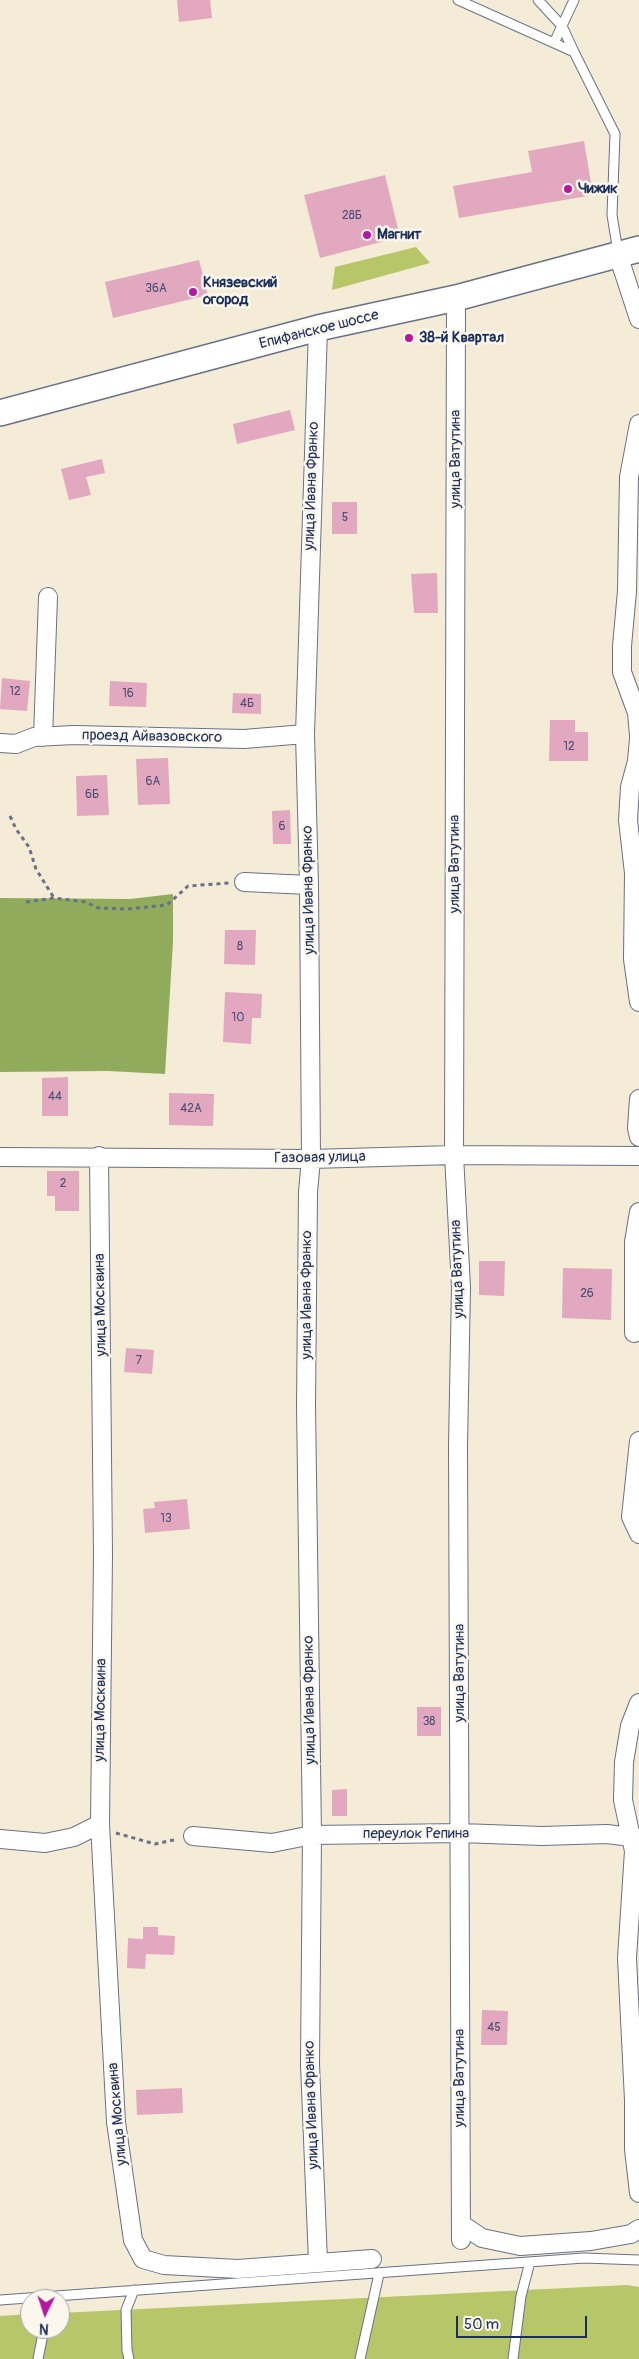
<!DOCTYPE html>
<meta charset="utf-8">
<style>
body{margin:0}
#map{position:relative;width:639px;height:2359px;overflow:hidden;background:#f5ecd7;font-family:Pangolin,sans-serif}
canvas{display:block}
.north{position:absolute;left:20px;top:2289px;width:50px;height:50px;box-sizing:border-box;background:#fbf7ec;border:1px solid #a1a7b3;border-radius:50%;rotate:184deg;font-size:14px;font-weight:700;line-height:20px;text-align:center;color:#1b2f5e}
.north::after{content:'';display:block;margin:auto;width:18px;height:22px;background:#b5179e;clip-path:polygon(50% 0,100% 100%,50% 72%,0 100%)}
.scale{position:absolute;left:456px;top:2316px;width:131px;height:22px;box-sizing:border-box;border:2px solid #1b2f5e;border-top:0;padding-left:6px;font-size:15px;line-height:18px;white-space:nowrap;color:#1b2f5e;-webkit-text-stroke:4px #fbf7ec;paint-order:stroke}
</style>
<div id="map">
<canvas width="639" height="2359"></canvas>
<div class="north">N</div>
<div class="scale">50 m</div>
</div>
<script>
const c = document.querySelector('canvas').getContext('2d');
c.lineJoin = 'round';
function fillPath(path, color) { c.fillStyle = color; c.fill(path, 'evenodd'); }
const poly = rows => new Path2D(rows.map(r => 'M' + r).join(''));
function stroke(path, color, width, dash) { c.strokeStyle = color; c.lineWidth = width; c.lineCap = dash ? 'butt' : 'round'; c.setLineDash(dash || []); c.stroke(path); }
function label(font, color, halo, rows, align = 'center') {
  c.font = font + ' Pangolin,sans-serif'; c.lineWidth = 5; c.setLineDash([]); c.textBaseline = 'middle'; c.strokeStyle = halo; c.fillStyle = color; for (const [text, x, y, turn = 0] of rows) {
    c.save(); c.translate(x, y); c.rotate((+turn || 0) * Math.PI / 180); c.textAlign = isNaN(turn) ? turn : align; if (halo) c.strokeText(text, 0, 0); c.fillText(text, 0, 0); c.restore();
  }
}
const green = poly([
 [416,247,430,263,332,290,335,267],
 [627,2285,639,2287,639,2359,0,2359,0,2316,30,2314,30,2329,60,2329,60,2313]
]);
const forest = poly([
 [173,894,173,942,165,1074,108,1071,0,1072,0,898,130,899]
]);
const building = poly([
 [177,0,210,0,212,18,179,22],
 [584,141,593,195,459,218,453,186,532,172,528,151],
 [385,175,400,237,320,258,304,195],
 [199,260,208,295,113,318,105,282],
 [290,410,295,430,237,444,233,424],
 [102,459,105,473,86,477,91,495,69,500,61,469],
 [332,502,357,502,357,534,332,534],
 [437,573,438,613,414,613,411,574],
 [2,678,30,681,27,711,0,709],
 [110,681,147,683,146,707,109,706],
 [233,693,261,694,261,714,232,713],
 [550,720,575,720,575,732,588,732,588,761,549,761],
 [168,758,170,804,138,805,136,759],
 [107,775,109,815,77,816,76,776],
 [290,810,291,844,273,844,272,811],
 [225,930,256,930,255,965,224,964],
 [225,992,262,994,261,1018,252,1018,251,1044,223,1042],
 [68,1077,68,1116,42,1116,42,1078],
 [169,1093,214,1094,213,1126,169,1125],
 [47,1171,79,1171,79,1211,55,1211,55,1196,47,1196],
 [479,1261,505,1261,504,1296,479,1295],
 [563,1268,612,1269,611,1320,562,1318],
 [126,1348,154,1350,152,1374,124,1372],
 [187,1499,190,1529,145,1533,143,1509,155,1508,154,1502],
 [417,1707,441,1707,441,1736,417,1736],
 [347,1789,347,1816,332,1816,332,1790],
 [143,1927,158,1927,158,1935,175,1936,174,1955,146,1954,145,1969,127,1968,128,1938,143,1939],
 [482,2010,508,2011,507,2045,481,2045],
 [182,2088,183,2113,137,2115,136,2090]
]);
const path = poly([
 [10,816,16,829,29,847,36,869,54,898],
 [26,902,54,898,86,902,98,908,127,909,167,905,188,886,229,883],
 [116,1833,155,1844,178,1839]
]);
const lane = poly([
 [458,0,574,52,615,134,612,215,618,252],
 [538,0,562,26,574,52],
 [554,43,574,0],
 [0,2300,584,2258,639,2260],
 [38,2359,44,2329],
 [129,2359,127,2350,126,2310,134,2290],
 [360,2359,379,2274],
 [513,2359,521,2296,530,2262]
]);
const street = poly([
 [618,255,639,319],
 [456,298,454,1155,461,1287,458,1446,461,2240],
 [639,424,629,477,627,591,622,646,622,672,637,713,639,735],
 [43,737,48,597],
 [639,738,637,761,630,787,628,820,634,873,633,959,639,1002],
 [0,743,16,744,34,737,74,735,244,739,305,734],
 [244,882,309,885],
 [639,1099,637,1128,639,1137],
 [99,1156,103,1555,100,1824,116,2122,133,2240,143,2259,164,2265,238,2269,372,2259],
 [0,1157,311,1159,454,1155,639,1156],
 [634,1333,634,1242,639,1212],
 [639,1441,631,1517,639,1534],
 [639,1703,630,1726,624,1762,623,1800,634,1851,627,1958,634,2100,634,2149,639,2193],
 [193,1836,272,1843,312,1835,461,1833,542,1836,607,1834,639,1838],
 [0,1839,45,1843,74,1837,100,1824],
 [461,2224,482,2238,520,2246,591,2241,631,2234,639,2229],
 [318,2262,310,2064,312,1835,306,1405,308,1192,311,1159,309,885,305,734,318,328]
]);
const secondary = poly([
 [0,413,318,328,456,298,639,249]
]);
const markers = [
 [568,189,5,"#b5179e"],
 [367,235,5,"#b5179e"],
 [193,292,5,"#b5179e"],
 [409,338,5,"#b5179e"]
];
const numberNames = [
 ["28Б",352,216],
 ["36А",156,289],
 ["5",345,518],
 ["12",15,692],
 ["16",128,694],
 ["4Б",247,704],
 ["12",569,747],
 ["6А",153,782],
 ["6Б",92,795],
 ["6",282,827],
 ["8",240,947],
 ["10",238,1018],
 ["44",55,1097],
 ["42А",191,1109],
 ["2",63,1184],
 ["26",587,1294],
 ["7",139,1361],
 ["13",166,1519],
 ["38",429,1722],
 ["45",494,2028]
];
const poiNames = [
 ["Чижик",578,189],
 ["Магнит",377,235],
 ["Князевский",203,283],
 ["огород",203,300],
 ["38-й Квартал",419,338]
];
const streetNames = [
 ["Епифанское шоссе",319,330,-14],
 ["улица Ватутина",456,459,-90],
 ["улица Ивана Франко",312,486,-88],
 ["проезд Айвазовского",152,737,1],
 ["улица Ватутина",455,864,-90],
 ["улица Ивана Франко",309,890,-91],
 ["Газовая улица",320,1158,-1],
 ["улица Ватутина",458,1269,-92],
 ["улица Ивана Франко",307,1295,-90],
 ["улица Москвина",101,1305,-91],
 ["улица Ватутина",460,1673,-90],
 ["улица Ивана Франко",310,1700,-91],
 ["улица Москвина",101,1710,-89],
 ["переулок Репина",416,1834],
 ["улица Ватутина",460,2078,-90],
 ["улица Ивана Франко",312,2105,-92],
 ["улица Москвина",118,2114,-95]
];
fillPath(green, '#b7c669');
fillPath(forest, '#91ab5d');
fillPath(building, '#e1a8bf');
stroke(lane, '#677188', 11);
stroke(street, '#677188', 20);
stroke(secondary, '#677188', 28);
stroke(path, '#677188', 3, [4, 4]);
stroke(lane, '#fff', 9);
stroke(street, '#fff', 18);
stroke(secondary, '#fff', 25);
for (const [x, y, r, color] of markers) { const dot = new Path2D(); dot.arc(x, y, r, 0, 2 * Math.PI); c.fillStyle = color; c.fill(dot); stroke(dot, '#fbf7ec', 2); }
label('12px', '#4c4d76', null, numberNames);
label('bold 15px', '#1b2f5e', '#fbf7ec', poiNames, 'left');
label('15px', '#1b2f5e', '#fbf7ec', streetNames);
</script>
